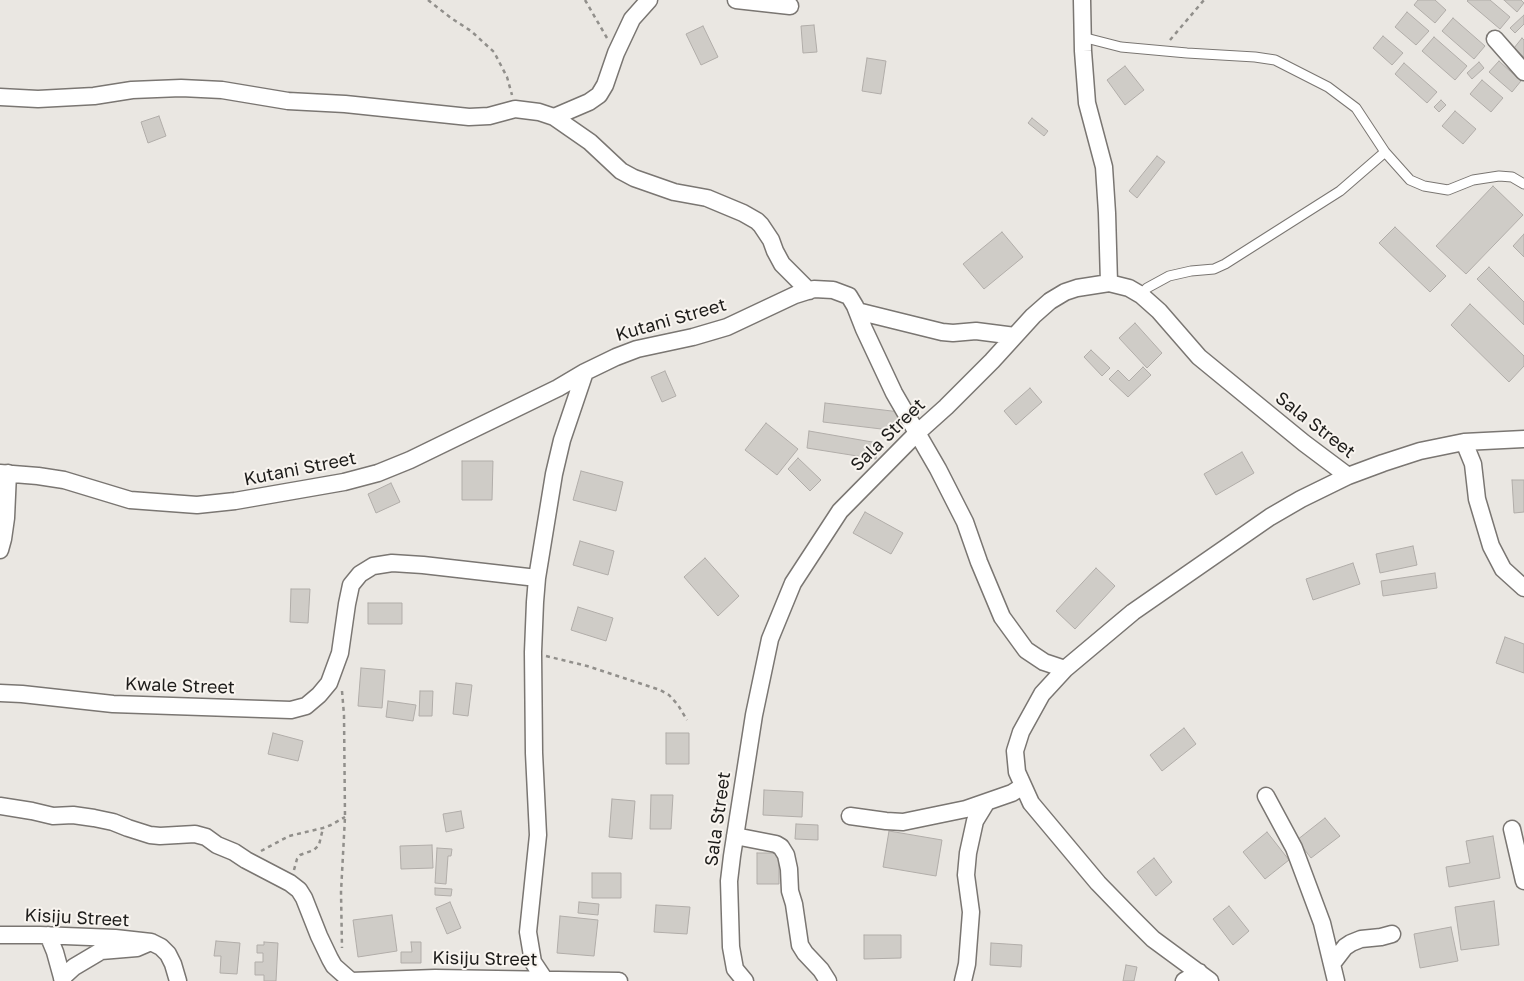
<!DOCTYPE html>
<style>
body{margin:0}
canvas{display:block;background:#eae7e2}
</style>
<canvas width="1524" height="981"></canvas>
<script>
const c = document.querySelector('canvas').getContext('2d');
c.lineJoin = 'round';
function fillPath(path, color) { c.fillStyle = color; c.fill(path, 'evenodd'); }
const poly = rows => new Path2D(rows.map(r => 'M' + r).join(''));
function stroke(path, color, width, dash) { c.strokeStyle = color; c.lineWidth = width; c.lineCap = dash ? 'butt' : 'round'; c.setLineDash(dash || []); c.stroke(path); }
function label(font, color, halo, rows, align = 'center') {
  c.font = font + ' "Golos Text",sans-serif'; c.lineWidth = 4; c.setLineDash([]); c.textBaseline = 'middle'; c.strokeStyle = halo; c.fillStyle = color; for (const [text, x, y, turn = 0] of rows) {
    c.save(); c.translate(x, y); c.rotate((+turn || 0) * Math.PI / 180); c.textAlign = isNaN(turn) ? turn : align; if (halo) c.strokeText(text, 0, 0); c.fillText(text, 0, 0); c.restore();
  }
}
const building = poly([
 [1418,0,1435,0,1446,10,1435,23,1414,5,1418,0],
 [1468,0,1490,0,1510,17,1500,29,1467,1,1468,0],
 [1504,0,1521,0,1524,3,1517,12,1504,0],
 [1407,12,1429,31,1416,45,1395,27,1407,12],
 [1524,15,1524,24,1515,33,1510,28,1524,15],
 [1453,18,1485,46,1474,59,1442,31,1453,18],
 [814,25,817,52,803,53,801,26,814,25],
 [703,26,718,57,701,65,686,34,703,26],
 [1383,36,1403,53,1392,65,1373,48,1383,36],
 [1434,37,1467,66,1455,80,1422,51,1434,37],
 [1522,38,1524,40,1524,57,1514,48,1522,38],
 [867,58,886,61,881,94,862,91,867,58],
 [1499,61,1521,81,1512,92,1489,72,1499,61],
 [1479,62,1484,68,1472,79,1467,73,1479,62],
 [1404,63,1437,92,1427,103,1395,74,1404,63],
 [1125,66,1144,90,1125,105,1107,80,1125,66],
 [1482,80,1503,98,1491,112,1470,94,1482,80],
 [1441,100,1446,105,1439,112,1434,107,1441,100],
 [1455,111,1476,129,1463,144,1442,126,1455,111],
 [159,116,166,136,148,143,141,122,159,116],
 [1032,118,1048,131,1044,136,1028,123,1032,118],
 [1157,156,1165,162,1137,198,1129,191,1157,156],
 [1493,186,1523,215,1466,274,1436,246,1493,186],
 [1395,227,1446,276,1430,292,1379,243,1395,227],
 [1002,232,1023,257,984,289,963,264,1002,232],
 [1524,234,1524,257,1513,246,1524,234],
 [1489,267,1524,302,1524,325,1477,279,1489,267],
 [1470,304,1524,356,1524,366,1509,382,1451,325,1470,304],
 [1135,323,1162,353,1147,368,1119,338,1135,323],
 [1091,350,1110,368,1102,376,1084,357,1091,350],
 [1143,367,1151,375,1128,397,1109,379,1118,370,1129,381,1143,367],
 [665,371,676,396,662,402,651,377,665,371],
 [1030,388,1042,402,1016,425,1004,411,1030,388],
 [825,403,900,412,898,431,823,422,825,403],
 [766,423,798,449,777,475,745,450,766,423],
 [809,431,878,443,876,459,807,448,809,431],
 [1242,452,1254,473,1216,495,1204,474,1242,452],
 [798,458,821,480,810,491,788,469,798,458],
 [462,461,493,461,492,500,462,500,462,461],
 [581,471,623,482,616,511,573,500,581,471],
 [1512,480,1524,480,1524,512,1514,513,1512,480],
 [391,483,400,502,376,513,368,494,391,483],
 [865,512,903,533,891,554,853,533,865,512],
 [580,541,614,551,608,575,573,565,580,541],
 [1413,546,1417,565,1380,573,1376,554,1413,546],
 [705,558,739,596,718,616,684,577,705,558],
 [1353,563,1360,584,1313,600,1306,579,1353,563],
 [1096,568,1115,586,1075,629,1056,611,1096,568],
 [1435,573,1437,588,1383,596,1381,581,1435,573],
 [291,589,310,589,308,623,290,622,291,589],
 [368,603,402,603,402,624,368,624,368,603],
 [578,607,613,618,606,641,571,630,578,607],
 [1505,637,1524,644,1524,673,1496,663,1505,637],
 [361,668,385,670,382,708,358,706,361,668],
 [456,683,472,685,468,716,453,714,456,683],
 [420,691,433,691,432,716,419,716,420,691],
 [388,701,416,705,413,721,386,717,388,701],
 [1184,728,1196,744,1162,771,1150,755,1184,728],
 [273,733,303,741,298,761,268,754,273,733],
 [666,733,689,733,689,764,666,764,666,733],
 [764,790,803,792,802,817,763,815,764,790],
 [651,795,673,795,671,829,650,829,651,795],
 [612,799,635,801,632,839,609,837,612,799],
 [461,811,464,828,446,832,443,814,461,811],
 [1325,818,1340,836,1311,858,1297,840,1325,818],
 [796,824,818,825,818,840,795,839,796,824],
 [889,831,942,840,936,876,883,867,889,831],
 [1267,832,1289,860,1265,879,1243,852,1267,832],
 [1493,836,1500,878,1449,887,1446,867,1470,863,1466,841,1493,836],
 [432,845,433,868,401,869,400,846,432,845],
 [437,848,452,849,451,856,448,856,446,884,435,883,437,848],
 [757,853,779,853,779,884,757,884,757,853],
 [1154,858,1172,882,1156,896,1137,872,1154,858],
 [592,873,621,873,621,898,592,898,592,873],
 [435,888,452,889,451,896,435,895,435,888],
 [1494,901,1499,945,1461,950,1455,907,1494,901],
 [450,902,461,928,447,934,436,908,450,902],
 [579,902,599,904,598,915,578,913,579,902],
 [656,905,690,907,687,934,654,932,656,905],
 [1229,906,1249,931,1233,945,1213,919,1229,906],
 [392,915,397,951,358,957,353,920,392,915],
 [560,916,598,920,594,956,557,953,560,916],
 [1451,927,1458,961,1420,968,1414,934,1451,927],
 [864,935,901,935,901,958,864,959,864,935],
 [216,941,240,943,237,974,220,973,221,956,214,956,216,941],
 [264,942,278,943,276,981,264,981,264,975,255,975,255,962,263,962,263,953,257,953,257,945,264,945,264,942],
 [411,942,421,942,421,963,401,963,401,952,412,952,411,942],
 [991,943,1022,945,1021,967,990,965,991,943],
 [1126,965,1137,967,1134,981,1123,981,1126,965]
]);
const path = poly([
 [428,0,451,18,471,31,494,52,507,77,512,95],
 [585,0,607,38],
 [1170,40,1204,0],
 [546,656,587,666,660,690,669,695,678,705,687,720],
 [342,691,344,715,345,817,341,892,342,948],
 [261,851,289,836,323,828,331,825,345,817],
 [294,870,297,859,300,855,314,850,319,845,323,828]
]);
const lane = poly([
 [1082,37,1121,47,1187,53,1255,57,1275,60,1328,87,1356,108,1385,152,1410,180,1424,186,1448,190,1473,180,1499,176,1512,177,1524,184],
 [1141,295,1147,288,1169,276,1191,271,1214,269,1225,264,1340,191,1385,152]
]);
const street = poly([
 [736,0,790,6],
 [1082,0,1083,51,1087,103,1104,167,1107,213,1109,283],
 [1495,39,1524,72],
 [0,97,38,99,94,96,132,90,181,88,222,90,288,101,345,104,469,117,489,116,515,109,539,112,554,117,590,142,621,171,634,178,674,192,707,198,743,213,757,221,761,225,771,240,775,251,782,264,809,291],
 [554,117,589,102,599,95,605,85,616,53,632,19,649,0],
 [857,311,942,332,953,333,976,331,1015,336],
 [1464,442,1473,464,1477,499,1491,546,1503,569,1524,588],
 [0,473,38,476,64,480,130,500,197,505,235,501,344,482,378,473,410,460,558,388,585,372,616,357,637,349,693,337,727,327,795,295,814,289,833,290,849,296,855,306,864,329,894,393,938,469,965,522,979,562,1002,617,1026,650,1044,662,1065,669],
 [0,550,3,539,6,518,8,473],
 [0,693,22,694,113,704,291,710,306,706,319,695,329,683,340,653,347,604,351,585,360,574,373,566,392,563,423,565,537,578],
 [1266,796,1294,848,1322,923,1336,981],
 [0,806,32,811,53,816,73,815,94,818,113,822,128,828,150,835,160,836,195,834,206,837,217,845,234,852,246,860,290,883,299,890,304,898,319,936,330,959,334,966,351,981],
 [850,816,886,821,903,822,966,809,1012,793,1023,786],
 [1512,829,1524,881],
 [735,836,776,844,781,847,786,855,789,869,790,891,794,904,800,945,805,953,821,970,828,981],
 [0,935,40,935,115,938,151,942],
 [48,935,55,952,63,981],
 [1332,964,1345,947,1351,943,1361,939,1381,937,1392,934],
 [62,978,74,967,101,951,137,948,151,942,161,947,168,954,173,964,178,981],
 [545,980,533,962,528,932,538,835,534,753,533,652,535,602,537,578,554,474,562,440,585,372],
 [351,981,435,978,619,981],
 [745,981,735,969,731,947,729,881,732,856,754,715,770,639,793,583,840,511,917,433,946,407,992,361,1033,316,1050,301,1065,292,1077,288,1109,283,1129,288,1141,295,1159,311,1199,357,1304,443,1348,476],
 [963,981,967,964,971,912,966,875,968,853,975,821,986,803],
 [1184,981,1199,972],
 [1210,981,1153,939,1133,919,1098,883,1031,803,1017,772,1015,751,1021,732,1042,694,1065,669,1133,612,1270,517,1301,499,1348,476,1383,463,1420,451,1464,442,1524,439]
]);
const streetNames = [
 ["Kutani Street",671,320,-16],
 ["Sala Street",1315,425,38],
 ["Sala Street",888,435,-44],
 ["Kutani Street",300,469,-11],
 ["Kwale Street",180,686,2],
 ["Sala Street",718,819,-82],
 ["Kisiju Street",77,918,3],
 ["Kisiju Street",485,959,1]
];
fillPath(building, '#cfccc7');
stroke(building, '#b1ada9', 1);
stroke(lane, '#7a7672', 11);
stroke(street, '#7a7672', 19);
stroke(path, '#918f8b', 2.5, [4, 4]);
stroke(lane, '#fff', 9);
stroke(street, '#fff', 16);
label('18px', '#1e1d1b', '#f8f4ef', streetNames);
</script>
